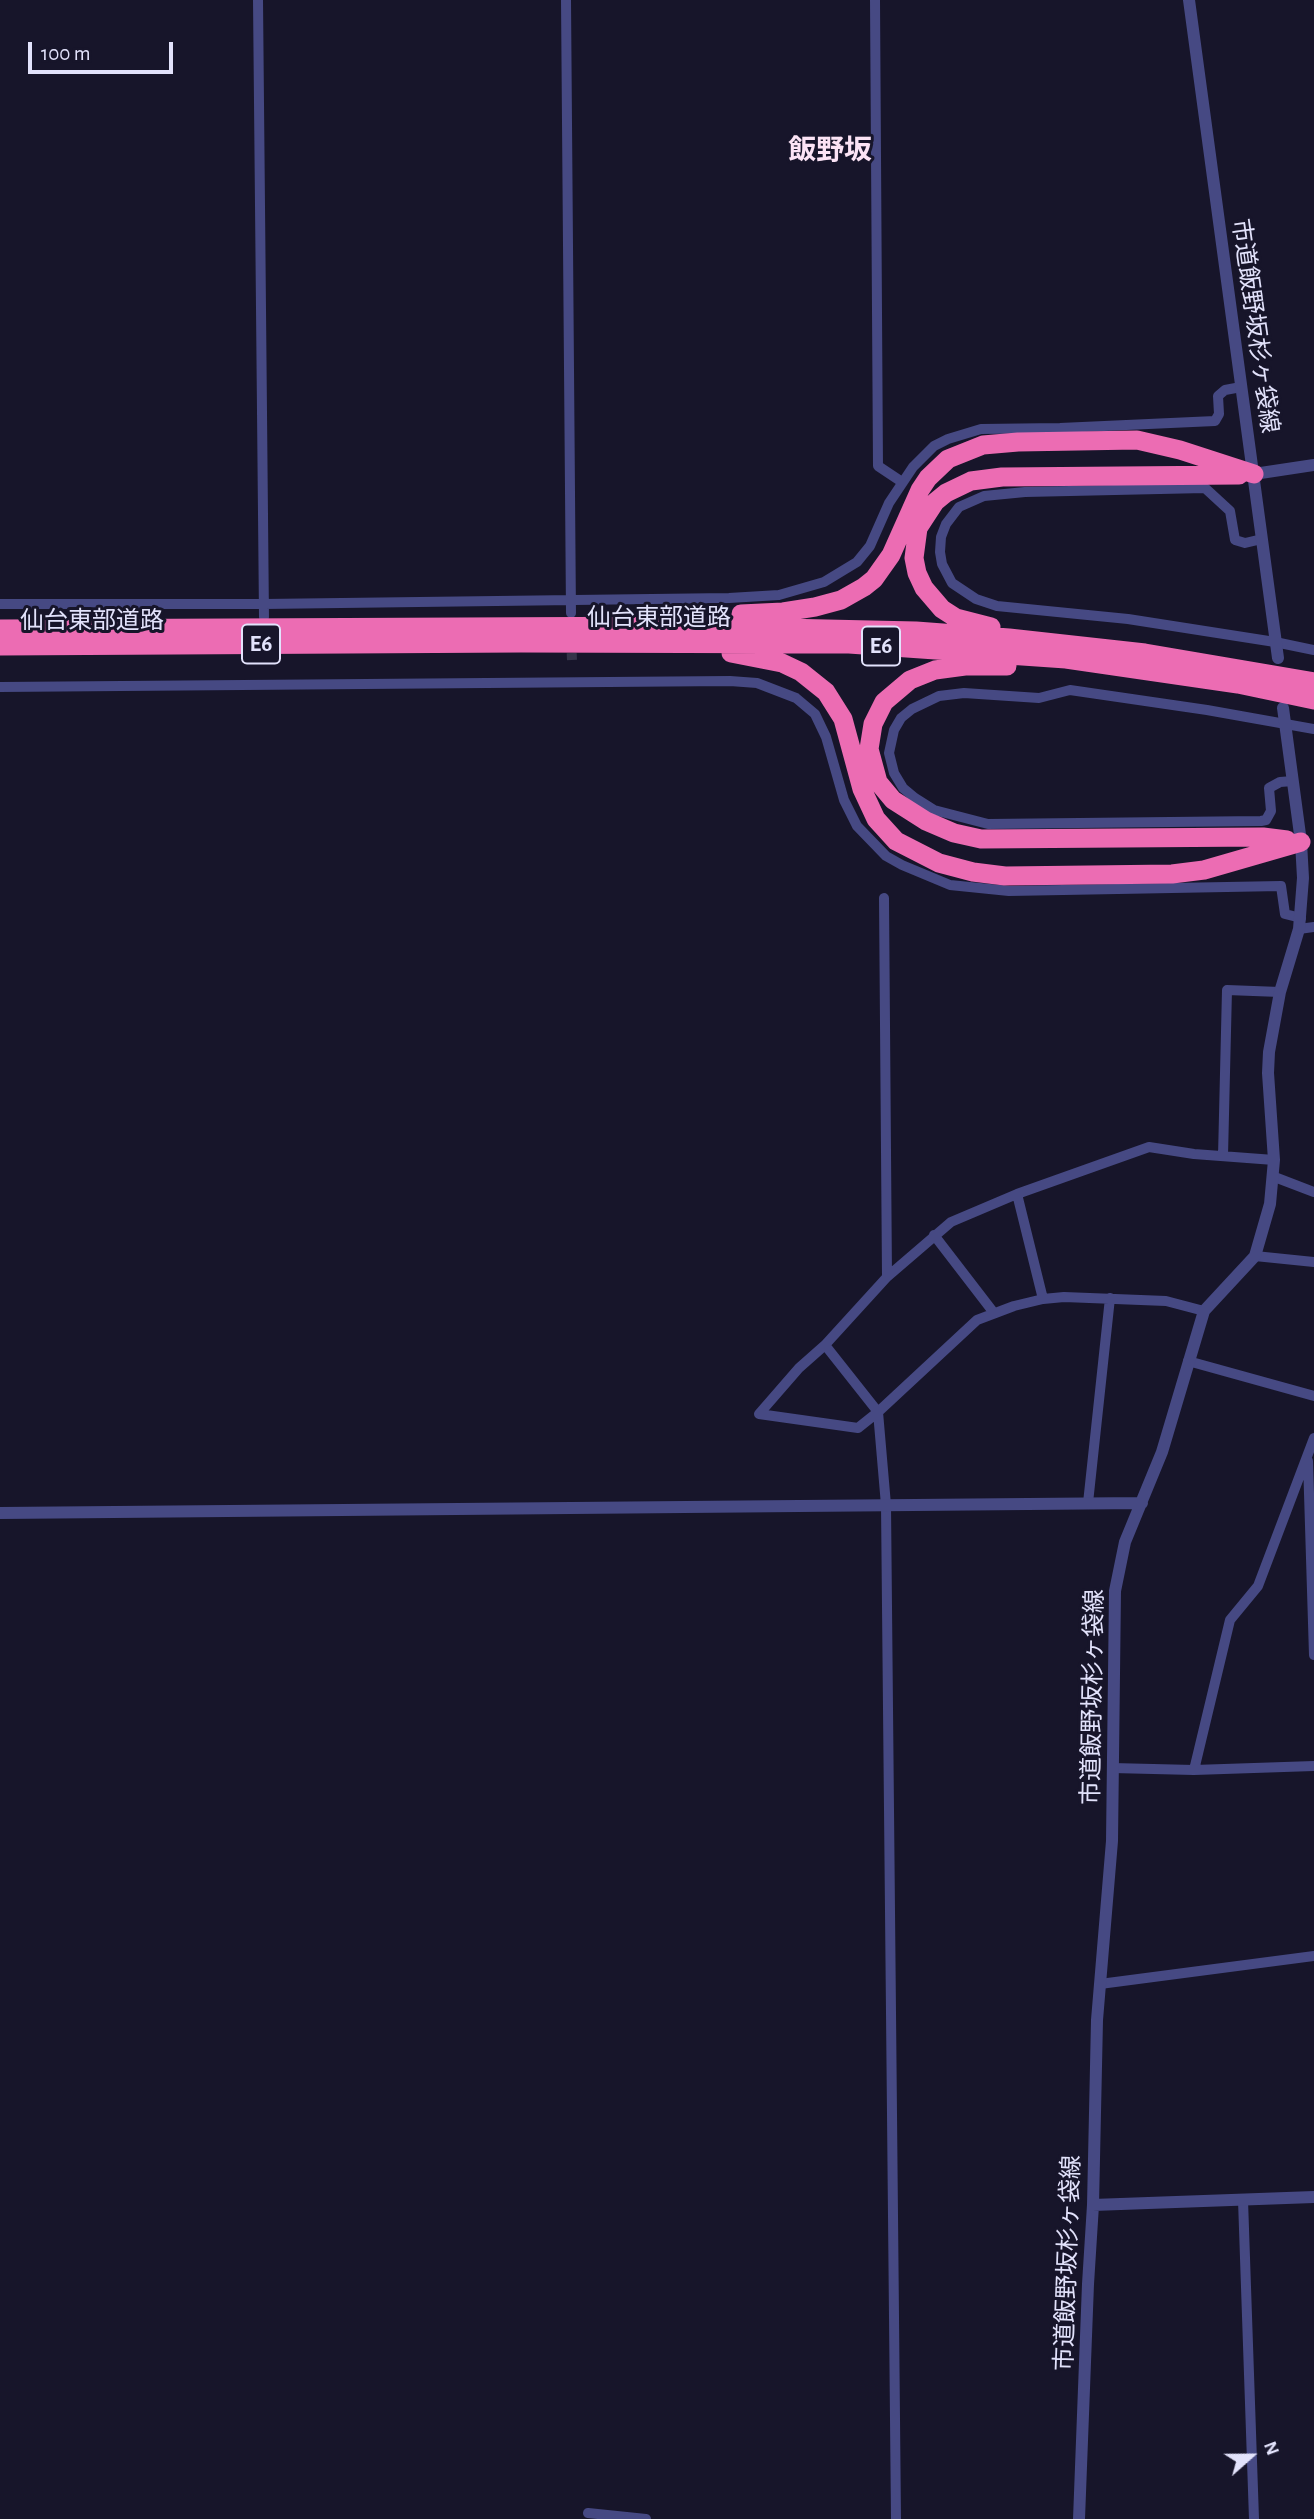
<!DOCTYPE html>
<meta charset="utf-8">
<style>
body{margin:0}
#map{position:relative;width:1314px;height:2519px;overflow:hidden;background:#17152a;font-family:"Alegreya Sans",sans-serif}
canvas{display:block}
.north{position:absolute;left:1216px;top:2421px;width:70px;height:70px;-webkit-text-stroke:5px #17152a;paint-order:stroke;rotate:69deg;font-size:19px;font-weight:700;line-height:28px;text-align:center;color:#e2e2fb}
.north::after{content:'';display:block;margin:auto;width:24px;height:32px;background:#e2e2fb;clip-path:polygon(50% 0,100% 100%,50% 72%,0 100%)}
.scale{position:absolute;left:28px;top:42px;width:145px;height:32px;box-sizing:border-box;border:4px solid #e2e2fb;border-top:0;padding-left:9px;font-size:21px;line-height:24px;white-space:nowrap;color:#e2e2fb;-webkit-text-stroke:5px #17152a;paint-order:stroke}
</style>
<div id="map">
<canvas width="1314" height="2519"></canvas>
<div class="north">N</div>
<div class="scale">100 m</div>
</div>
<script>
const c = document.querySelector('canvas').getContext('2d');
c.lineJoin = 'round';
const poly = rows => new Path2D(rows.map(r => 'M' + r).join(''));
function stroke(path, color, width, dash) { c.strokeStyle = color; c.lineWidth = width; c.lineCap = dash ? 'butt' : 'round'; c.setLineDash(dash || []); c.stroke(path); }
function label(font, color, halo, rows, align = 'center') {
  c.font = font + ' "Alegreya Sans","Noto Sans JP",sans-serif'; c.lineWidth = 6; c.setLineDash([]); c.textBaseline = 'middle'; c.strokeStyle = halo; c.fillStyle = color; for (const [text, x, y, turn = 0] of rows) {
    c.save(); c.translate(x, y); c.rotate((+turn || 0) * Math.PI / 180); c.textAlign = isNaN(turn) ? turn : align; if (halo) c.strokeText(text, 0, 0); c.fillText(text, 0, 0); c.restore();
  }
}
const minorTunnel = poly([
 [571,638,572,660]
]);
const minor = poly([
 [258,0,264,617],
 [566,0,571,613],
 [875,0,878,466,902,482],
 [1262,539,1245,543,1235,540,1230,511,1205,488,1025,492,984,496,959,507,946,524,941,537,940,552,942,564,952,583,976,599,997,606,1128,619,1275,642,1314,650],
 [0,604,264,604,729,598,779,595,824,582,857,562,870,546,889,503,913,467,934,446,948,439,981,429,1060,428,1215,421,1219,414,1218,396,1225,390,1241,387],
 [0,687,730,681,757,683,796,698,815,714,826,737,844,800,857,826,886,856,902,865,950,885,1009,891,1281,886,1285,914,1301,918],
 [1293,781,1280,782,1269,788,1271,811,1266,820,1261,821,988,824,934,810,915,798,903,788,894,773,889,753,894,730,901,718,912,709,939,696,964,693,1039,698,1070,690,1207,710,1314,729],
 [884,898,887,1277],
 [1299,929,1314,927],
 [1223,1156,1227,990,1280,992],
 [1272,1176,1314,1192],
 [1017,1194,1043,1299],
 [934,1235,994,1313],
 [1255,1256,1314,1262],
 [1204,1311,1166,1301,1064,1297,1043,1299,1014,1306,977,1320,878,1412,858,1428,759,1414,799,1368,825,1345,887,1277,951,1222,1017,1194,1149,1147,1194,1154,1274,1160],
 [825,1345,878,1412,886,1505,896,2519],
 [1188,1361,1314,1396],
 [1308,1461,1314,1655],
 [1088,1503,1110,1298],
 [1112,1768,1194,1770,1314,1766],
 [1194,1770,1230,1620,1258,1586,1314,1438],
 [1100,1984,1314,1956],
 [1243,2200,1254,2519],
 [588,2513,646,2519]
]);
const tertiary = poly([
 [1189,0,1278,658],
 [1254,474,1314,465],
 [0,1513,1142,1503],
 [1093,2205,1314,2197],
 [1079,2519,1088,2284,1093,2205,1097,2020,1112,1841,1115,1591,1125,1542,1162,1452,1204,1311,1255,1256,1270,1204,1274,1160,1268,1073,1269,1052,1280,992,1299,929,1303,878,1301,842,1283,708]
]);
const motorway = poly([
 [741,614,783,612,815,607,841,600,864,587,874,579,891,555,920,490,928,478,948,459,983,445,1018,442,1137,440,1180,450,1254,474],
 [991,627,956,618,942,609,924,588,917,573,914,558,918,528,935,502,946,493,971,481,1002,477,1239,475],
 [0,629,692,626,916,631,1009,638,1145,653,1314,682],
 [0,646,521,643,849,644,1066,659,1238,684,1314,700],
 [731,653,782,663,801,672,826,692,843,719,862,789,876,819,896,841,939,863,973,872,1005,876,1172,874,1204,870,1301,842],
 [1007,666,965,666,935,670,910,680,884,702,873,724,869,749,878,782,893,800,926,821,954,833,981,839,1263,837,1287,840]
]);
const shields = [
 [261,644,38],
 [881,646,38]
];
const shieldNames = [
 ["E6",261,644],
 ["E6",881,646]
];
const streetNames = [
 ["市道飯野坂杉ヶ袋線",1255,326,82],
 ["仙台東部道路",659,618],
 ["仙台東部道路",92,621],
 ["市道飯野坂杉ヶ袋線",1093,1697,-89],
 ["市道飯野坂杉ヶ袋線",1068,2263,-88]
];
const quarterNames = [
 ["飯野坂",830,151]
];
stroke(minorTunnel, '#353449', 10, [10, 5]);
stroke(minor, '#464983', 10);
stroke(tertiary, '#464983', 12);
stroke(motorway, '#ec6cb3', 19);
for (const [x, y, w] of shields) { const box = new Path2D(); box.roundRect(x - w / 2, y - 19.5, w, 39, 5); c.fillStyle = '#17152a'; c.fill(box); stroke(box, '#e2e2fb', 2); }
label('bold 23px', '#e2e2fb', null, shieldNames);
label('24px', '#e2e2fb', '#17152a', streetNames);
label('bold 28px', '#fbe3f5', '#17152a', quarterNames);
</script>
